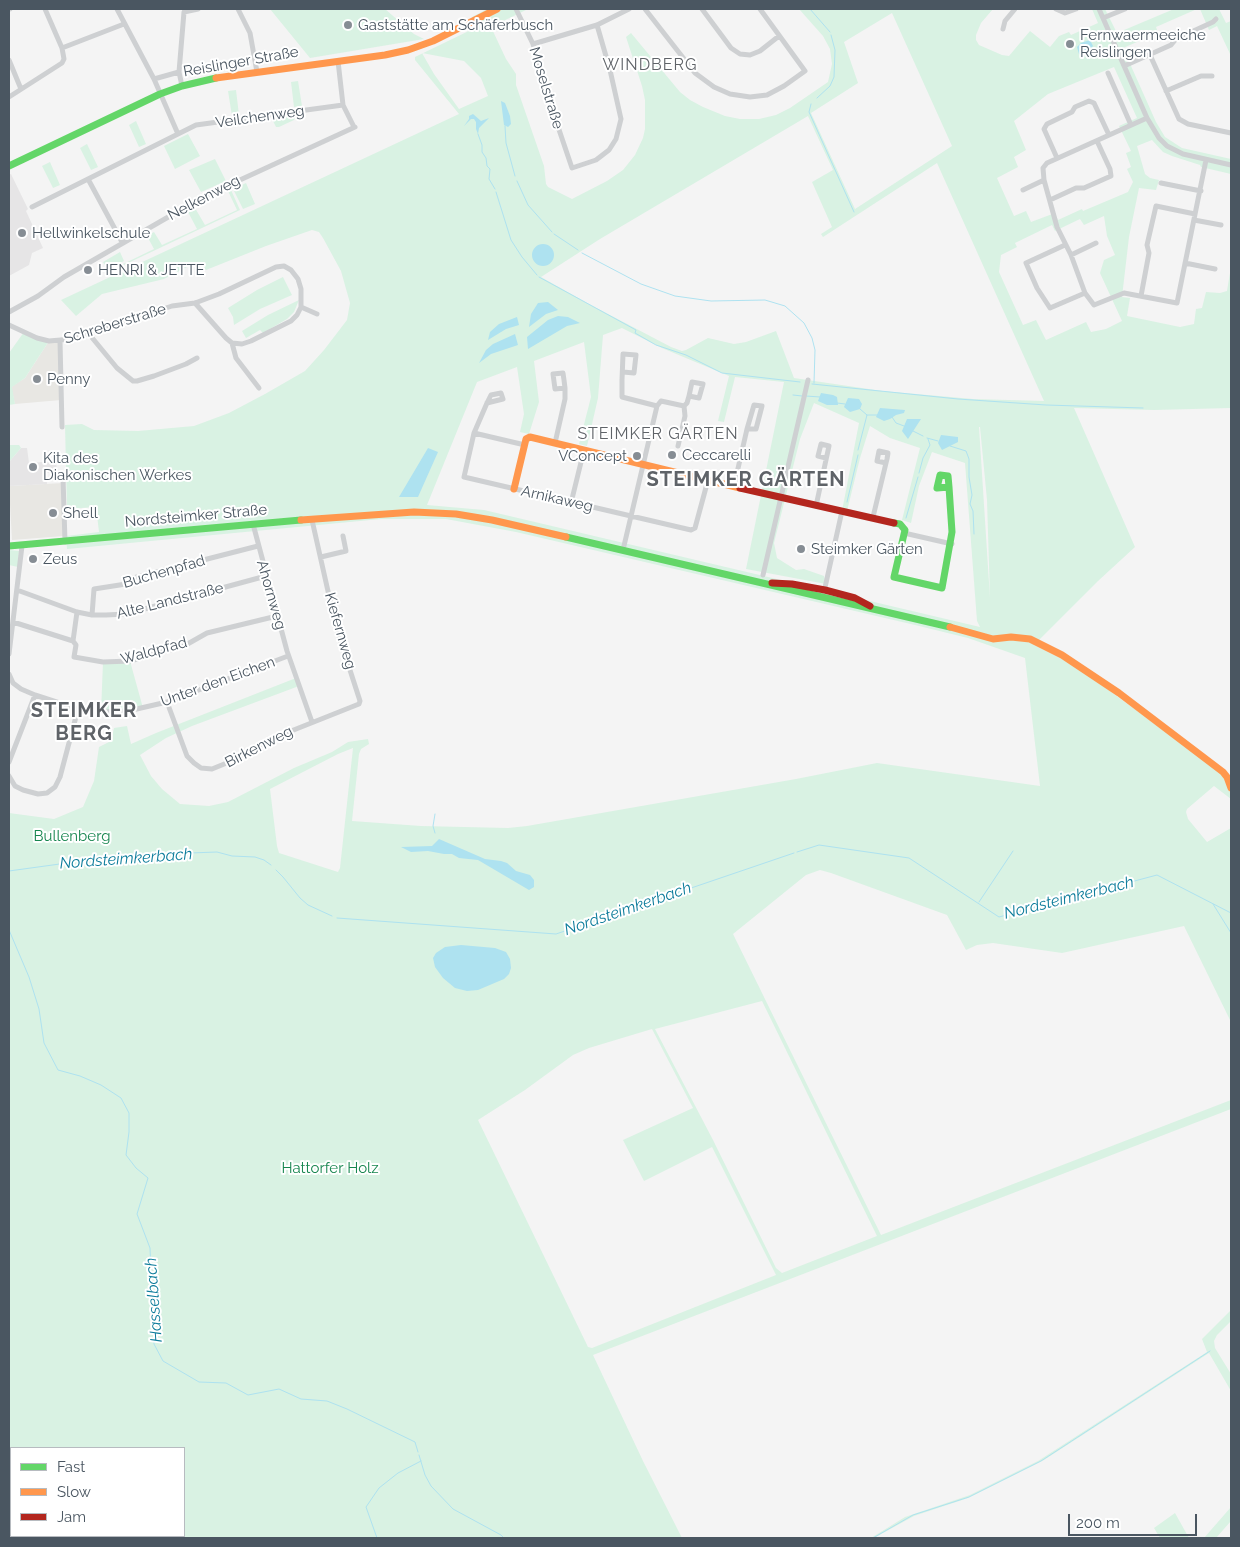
<!DOCTYPE html>
<meta charset="utf-8">
<style>
body{margin:0}
#map{position:relative;width:1240px;height:1547px;overflow:hidden;background:#f4f4f4;font-family:Raleway,sans-serif}
canvas{display:block}
.frame{position:absolute;inset:0;border:10px solid #4a5661;pointer-events:none}
.legend{position:absolute;left:10px;top:1447px;width:175px;height:90px;box-sizing:border-box;background:#fff;border:1px solid #b7bbc0;margin:0;padding:6px 9px;list-style:none;font-size:15px;color:#4a5661}
.legend li{display:flex;align-items:center;gap:10px;height:25px}
.legend b{width:25px;border:1px solid #b7bbc0}
.scale{position:absolute;left:1068px;top:1514px;width:129px;height:22px;box-sizing:border-box;border:2px solid #4a5661;border-top:0;padding-left:6px;font-size:15px;line-height:18px;white-space:nowrap;color:#4a5661;-webkit-text-stroke:4px #fff;paint-order:stroke}
</style>
<div id="map">
<canvas width="1240" height="1547"></canvas>
<div class="frame"></div>
<ul class="legend">
<li><b style="height:6px;background:#63d668"></b>Fast</li>
<li><b style="height:6px;background:#ff974d"></b>Slow</li>
<li><b style="height:6px;background:#b3261e"></b>Jam</li>
</ul>
<div class="scale">200 m</div>
</div>
<script>
const c = document.querySelector('canvas').getContext('2d');
c.lineJoin = 'round';
function fillPath(path, color) { c.fillStyle = color; c.fill(path, 'evenodd'); }
const poly = rows => new Path2D(rows.map(r => 'M' + r).join(''));
function stroke(path, color, width, dash) { c.strokeStyle = color; c.lineWidth = width; c.lineCap = dash ? 'butt' : 'round'; c.setLineDash(dash || []); c.stroke(path); }
function label(font, color, halo, rows, align = 'center') {
  c.font = font + ' Raleway,sans-serif'; c.lineWidth = 4; c.setLineDash([]); c.textBaseline = 'middle'; c.strokeStyle = halo; c.fillStyle = color; for (const [text, x, y, turn = 0] of rows) {
    c.save(); c.translate(x, y); c.rotate((+turn || 0) * Math.PI / 180); c.textAlign = isNaN(turn) ? turn : align; if (halo) c.strokeText(text, 0, 0); c.fillText(text, 0, 0); c.restore();
  }
}
const commercial = poly([
 [49,341,60,341,61,400,15,404,11,387,25,378],
 [63,483,64,536,12,540,9,486]
]);
const education = poly([
 [11,174,28,209,26,211,43,248,32,253,29,265,9,276,9,175],
 [21,448,27,448,29,463,56,461,57,472,46,473,47,484,9,486,9,462]
]);
const green = poly([
 [270,9,385,9,414,34,424,39,310,58],
 [487,9,528,9,491,27,506,59,516,74,516,85,544,166,546,184,548,187,572,199,607,181,623,170,635,155,643,138,645,129,645,100,642,86,626,37,631,33,680,92,690,100,703,107,725,116,740,119,759,119,776,115,790,108,828,82,832,64,830,49,823,36,799,9,993,9,981,23,976,35,976,40,979,45,1002,55,1009,56,1030,31,1050,47,1059,36,1069,32,1071,35,1098,23,1092,9,1105,9,1117,33,1174,9,1197,9,1156,27,1158,33,1123,48,1156,122,1165,137,1182,148,1231,159,1231,174,1201,167,1200,165,1172,156,1163,152,1152,140,1137,146,1145,174,1150,178,1159,180,1156,190,1139,188,1129,237,1122,297,1130,298,1127,316,1180,327,1194,324,1196,309,1202,308,1206,292,1220,293,1227,291,1231,267,1231,408,1154,410,1074,408,1135,547,1098,581,1034,645,1076,666,1231,780,1231,799,1214,786,1187,809,1186,812,1188,819,1207,842,1231,828,1231,1022,1184,926,1062,953,993,943,977,945,966,950,947,915,831,873,820,870,806,875,733,934,881,1235,1231,1100,1231,1109,593,1355,643,1461,682,1538,9,1538,9,813,54,819,83,807,94,781,99,747,111,741,114,728,127,726,131,744,156,733,296,678,299,686,192,726,166,738,140,755,151,776,162,789,180,804,209,806,228,802,294,768,332,752,348,742,368,739,369,744,361,749,359,754,352,821,421,826,508,828,527,826,796,779,877,763,1040,786,1025,658,968,638,915,625,516,532,446,519,381,519,67,549,66,536,99,532,96,507,67,509,65,425,82,424,94,430,138,431,194,426,229,413,265,394,305,371,324,350,347,320,350,303,341,271,323,238,319,232,312,230,266,246,206,270,198,265,189,266,164,279,102,294,76,316,61,300,459,114,415,60,415,57,477,27,472,17],
 [892,13,952,146,855,209,811,113,858,83,844,42],
 [422,53,464,61,481,78,488,96,459,109,434,74],
 [1114,67,1137,118,1119,126,1131,151,1126,153,1131,167,1127,169,1133,182,1128,192,1083,211,1082,209,1058,220,1055,213,1031,222,1026,211,1014,216,997,178,1018,167,1014,157,1026,150,1014,121,1048,94],
 [808,116,833,170,812,182,832,227,821,234,823,237,937,163,1044,401,973,399,882,391,794,378,776,331,746,342,734,344,708,338,686,350,682,351,671,347,589,304,541,277,600,239],
 [1104,216,1107,236,1115,255,1104,260,1100,273,1122,321,1106,329,1091,332,1086,322,1046,340,1036,320,1023,325,999,272,1001,255,1017,247,1015,243,1052,225,1055,231,1080,219,1084,225],
 [622,328,662,348,729,376,718,421,724,422,735,377,784,382,746,569,826,584,824,576,804,569,796,570,777,558,774,543,800,439,814,403,859,423,842,511,847,511,860,458,870,426,890,438,920,448,902,520,911,523,919,486,932,452,965,463,977,621,980,627,484,510,427,505,477,382,517,367,524,414,520,432,529,434,539,402,534,361,584,342,591,397,579,444,587,446,598,398,603,335],
 [980,427,987,500,990,598,979,427],
 [353,748,340,868,338,872,279,853,277,846,270,789,338,754],
 [762,1001,877,1236,782,1273,776,1268,713,1140,655,1029],
 [652,1029,693,1108,623,1140,644,1181,712,1147,776,1275,592,1348,588,1347,478,1120,525,1090,573,1055,589,1048],
 [11,1448,184,1448,184,1536,11,1536],
 [1200,9,1219,9,1226,23,1231,21,1231,56,1217,26,1209,30],
 [298,81,302,106,294,107,291,82],
 [236,90,239,115,232,116,228,91],
 [296,116,294,120,279,127,276,127,272,119],
 [136,121,146,144,139,147,129,125],
 [188,134,200,156,175,169,164,146],
 [87,144,98,167,91,170,80,148],
 [215,159,226,181,201,192,189,170],
 [50,162,60,185,53,188,42,166],
 [246,183,255,204,243,209,233,189],
 [231,190,240,210,109,272,103,262,120,252,124,261,116,265,117,267,154,249,147,236,154,232,162,245,197,229,188,212,195,208,205,225,237,210,228,191],
 [283,277,292,295,260,309,234,325,233,317,228,308,257,290],
 [299,300,294,312,287,319,263,333,260,330,246,338,242,331,268,315],
 [24,332,49,341,25,378,12,387,15,404,9,405,9,353],
 [9,445,19,445,21,448,9,462],
 [9,550,19,551,18,567,9,565],
 [130,661,143,708,101,712,103,662],
 [1231,1310,1231,1321,1217,1335,1214,1341,1215,1348,1231,1374,1231,1391,1209,1353,1044,1460,968,1498,914,1516,874,1538,871,1538,905,1517,970,1495,1038,1461,1207,1352,1202,1339],
 [1231,1507,1231,1521,1216,1538,1204,1538],
 [1175,1513,1189,1538,1160,1538,1154,1528]
]);
const water = poly([
 [1090,40,1093,46,1086,53,1081,55,1079,54,1077,47,1081,43],
 [501,101,505,103,510,116,511,124,508,127,504,125],
 [473,114,481,121,489,118,479,128,478,134,476,129,476,122,474,119,471,119,464,126,469,119,469,116],
 '532 255a11 11 0 1 1 22 0a11 11 0 1 1-22 0Z',
 [548,302,558,310,546,314,529,327,531,314,538,303],
 [558,316,568,317,580,323,567,326,528,349,527,337,548,320],
 [517,317,519,325,506,329,488,340,490,332,499,324],
 [515,334,518,345,491,354,479,363,486,350,493,344],
 [821,393,833,395,837,397,838,405,827,405,818,401],
 [848,398,859,399,862,404,860,409,850,412,844,407],
 [880,408,905,410,904,413,896,415,890,419,884,421,876,417],
 [907,419,921,419,908,439,902,431],
 [941,435,958,437,958,442,942,450,938,443],
 [428,448,438,452,418,497,399,497],
 [439,839,485,859,501,861,507,863,516,871,530,875,534,880,534,887,529,890,478,860,459,858,452,854,444,854,428,851,411,852,401,847,432,846],
 [461,945,495,948,506,952,510,959,511,968,509,974,504,979,478,990,467,991,455,988,443,978,435,967,433,958,436,953,445,947]
]);
const stream = poly([
 [810,9,830,32],
 [817,98,830,86,834,77,835,50,831,35],
 [811,104,809,112,854,212],
 [505,126,506,143,515,176],
 [478,134,482,145,482,152,486,158,487,166,490,169,489,179,495,189],
 [517,181,528,205,552,232],
 [496,192,511,240,522,257,537,275],
 [554,234,578,250],
 [582,253,641,284,675,296,711,301,765,300,785,306,804,323,812,338,815,350,814,383],
 [539,277,636,330,635,333,656,345,686,355,722,373,800,382],
 [812,384,958,399,1046,405,1143,408],
 [793,395,802,396],
 [806,396,820,397],
 [837,403,845,404],
 [867,415,877,415],
 [892,417,896,423,904,426],
 [913,431,923,436],
 [927,438,938,441],
 [950,446,966,451,969,459,969,477,972,495,970,504,973,511,974,534],
 [858,450,867,415,860,409],
 [919,473,923,458,930,445,928,439],
 [847,502,858,455],
 [906,518,918,477],
 [435,814,433,826,435,833],
 [797,852,819,845,909,858,999,917,1157,875,1231,913],
 [276,870,283,877,300,898,308,905,332,916],
 [9,871,67,863,86,858,136,854,167,854,181,852,190,853,217,852,232,856,255,857,264,860,271,865],
 [979,902,1013,851],
 [1213,904,1231,933],
 [337,918,556,934,794,853],
 [9,930,29,977,39,1009,44,1043,58,1070,80,1076,101,1085,121,1098,129,1113,129,1132,126,1155,136,1168,148,1178,137,1214,150,1248,154,1344,163,1361,199,1382,226,1383,248,1395,279,1389,301,1399,327,1401,347,1409,415,1442,418,1452],
 [419,1455,425,1475,431,1486,453,1509,501,1535,504,1538],
 [377,1538,366,1507,379,1488,398,1473,421,1461],
 [873,1538,913,1515,969,1497,1041,1461,1210,1351]
]);
const street = poly([
 [9,9,10,9],
 [117,9,154,79,178,134],
 [238,9,250,33,257,72],
 [516,9,533,44,552,109,572,168,596,160,609,150,616,139,621,119,610,70,597,25],
 [645,9,695,73,714,87,730,94,750,97,767,95,784,86,805,71,760,9],
 [702,9,731,48,740,54,750,55,760,51,779,36],
 [1056,9,1065,13,1076,9],
 [1099,9,1147,118,1159,138,1167,146,1183,154,1231,165],
 [1103,18,1125,9],
 [1003,29,1005,21,1015,9],
 [533,44,597,25,629,9],
 [62,48,124,24],
 [1150,55,1179,119,1188,124,1231,133],
 [9,60,21,89],
 [338,61,343,105,354,127],
 [1124,66,1171,45,1176,39,1213,22,1216,19],
 [1108,73,1131,125],
 [154,79,179,72],
 [182,86,179,72,184,12,198,9],
 [1166,91,1201,76,1212,76],
 [9,97,62,63,64,59,62,48,45,9],
 [1147,118,1047,163,1043,168,1044,180,1057,227,1071,255,1085,293,1094,305,1124,293,1177,303,1206,160],
 [1057,158,1044,129,1047,124,1072,112,1075,107,1089,101,1094,103,1109,135],
 [88,179,122,242],
 [1161,183,1201,191],
 [1023,190,1044,180],
 [1050,200,1076,188,1084,188,1111,176,1110,169,1097,141],
 [32,207,196,125,343,105],
 [1194,220,1221,225],
 [1065,245,1026,263,1037,288,1050,308,1085,293],
 [1071,255,1096,243],
 [1185,263,1215,269],
 [1141,296,1149,253,1147,245,1156,206,1195,214],
 [301,307,317,314],
 [9,312,38,296,64,277,203,197,355,127],
 [9,325,37,338,49,341,72,339,172,306,195,303,219,294,276,267,284,266,291,270,298,279,301,289,301,307,297,315,291,321,251,341,242,344,232,343,226,338,195,303],
 [89,334,117,368,133,381,137,381,154,376,186,364,197,358],
 [60,341,62,427],
 [232,343,236,358,259,388],
 [623,372,634,373,636,355,623,354,622,380,622,397,657,406],
 [487,403,503,399,501,393,491,395,487,403,474,433,464,477,691,530,695,528,708,480],
 [474,433,525,445],
 [555,443,565,399,565,388,564,380,563,373,553,374,555,389,565,388],
 [678,446,685,416,684,406],
 [63,477,65,542],
 [734,486,747,429,754,405,762,406,756,429,747,429],
 [571,503,584,450],
 [816,506,829,446,821,444,818,456,826,458],
 [873,517,886,463,887,459,888,453,879,451,877,461,886,463],
 [253,524,287,651,312,722],
 [904,533,952,544],
 [623,550,657,406,661,401,684,406,687,403,689,396,699,398,703,384,692,382,689,396],
 [321,557,346,551,343,536],
 [763,575,808,380],
 [17,590,77,612,92,615,106,615,126,614,266,576],
 [824,592,842,511],
 [77,612,73,641,76,645,74,657,103,662,130,661,184,646,207,633,277,616],
 [92,615,94,589,126,584,133,578,258,546],
 [13,622,73,641],
 [9,654,22,546],
 [9,674,13,683,21,689,35,695,78,709,101,712,128,711,167,702,288,656],
 [167,702,187,756,194,763,201,768,212,769,234,760,276,737,359,704,360,701,339,636,332,609,312,520],
 [9,762,35,695],
 [9,776,15,786,23,790,38,794,47,793,55,787,60,777,78,709]
]);
const fast = poly([
 [9,166,160,94,182,86,216,78],
 [894,523,900,524,905,530,894,577,942,588,952,532,949,487,948,476,940,475,937,488,949,487],
 [566,537,950,627],
 [9,546,301,520]
]);
const slow = poly([
 [216,78,385,55,408,50,433,41,497,9],
 [514,489,526,439,530,437,740,488],
 [301,520,414,512,456,514,492,520,566,537],
 [950,627,993,639,1011,637,1030,639,1062,655,1119,693,1223,772,1227,777,1231,788]
]);
const jam = poly([
 [740,488,894,523],
 [772,583,792,584,825,590,855,598,870,606]
]);
const markers = [
 [348,25,5,"#868d94"],
 [1070,44,5,"#868d94"],
 [22,233,5,"#868d94"],
 [88,270,5,"#868d94"],
 [37,379,5,"#868d94"],
 [672,455,5,"#868d94"],
 [637,456,5,"#868d94"],
 [33,467,5,"#868d94"],
 [53,513,5,"#868d94"],
 [801,549,5,"#868d94"],
 [33,559,5,"#868d94"]
];
const poiNames = [
 ["Gaststätte am Schäferbusch",358,25],
 ["Fernwaermeeiche",1080,35],
 ["Reislingen",1080,52],
 ["Hellwinkelschule",32,233],
 ["HENRI & JETTE",98,270],
 ["Penny",47,379],
 ["Ceccarelli",682,455],
 ["VConcept",627,456,"right"],
 ["Kita des",43,458],
 ["Diakonischen Werkes",43,475],
 ["Shell",63,513],
 ["Steimker Gärten",811,549],
 ["Zeus",43,559]
];
const streetNames = [
 ["Reislinger Straße",241,62,-10],
 ["Moselstraße",546,88,73],
 ["Veilchenweg",260,117,-8],
 ["Nelkenweg",204,198,-28],
 ["Schreberstraße",115,324,-17],
 ["Arnikaweg",557,499,13],
 ["Nordsteimker Straße",196,516,-5],
 ["Buchenpfad",164,572,-16],
 ["Ahornweg",271,595,74],
 ["Alte Landstraße",170,601,-14],
 ["Kiefernweg",340,631,74],
 ["Waldpfad",154,651,-15],
 ["Unter den Eichen",218,682,-20],
 ["Birkenweg",259,747,-27]
];
const parkNames = [
 ["Bullenberg",72,836],
 ["Hattorfer Holz",330,1168]
];
const neighbourhoodNames = [
 ["WINDBERG",650,65],
 ["STEIMKER GÄRTEN",658,434]
];
const waterNames = [
 ["Nordsteimkerbach",126,859,-4],
 ["Nordsteimkerbach",1069,898,-14],
 ["Nordsteimkerbach",628,909,-19],
 ["Hasselbach",154,1300,-94]
];
const districtNames = [
 ["STEIMKER GÄRTEN",746,480],
 ["STEIMKER",84,711],
 ["BERG",84,734]
];
fillPath(commercial, '#e8e7e3');
fillPath(education, '#e6e5e6');
fillPath(green, '#d9f2e3');
fillPath(water, '#aee2f0');
stroke(stream, '#aee2f0', 1);
stroke(street, '#ced0d2', 5);
stroke(fast, '#63d668', 7);
stroke(slow, '#ff974d', 7);
stroke(jam, '#b3261e', 7);
for (const [x, y, r, color] of markers) { const dot = new Path2D(); dot.arc(x, y, r, 0, 2 * Math.PI); c.fillStyle = color; c.fill(dot); stroke(dot, '#fff', 2); }
label('15px', '#4a5661', '#fff', poiNames, 'left');
label('15px', '#4a5661', '#fff', streetNames);
label('15px', '#17864f', '#fff', parkNames);
c.letterSpacing = '1px';
label('16px', '#5f6368', '#fff', neighbourhoodNames);
c.letterSpacing = '0px';
label('italic 16px', '#0c7c9b', '#fff', waterNames);
c.letterSpacing = '1px';
label('bold 20px', '#5f6368', '#fff', districtNames);
c.letterSpacing = '0px';
</script>
